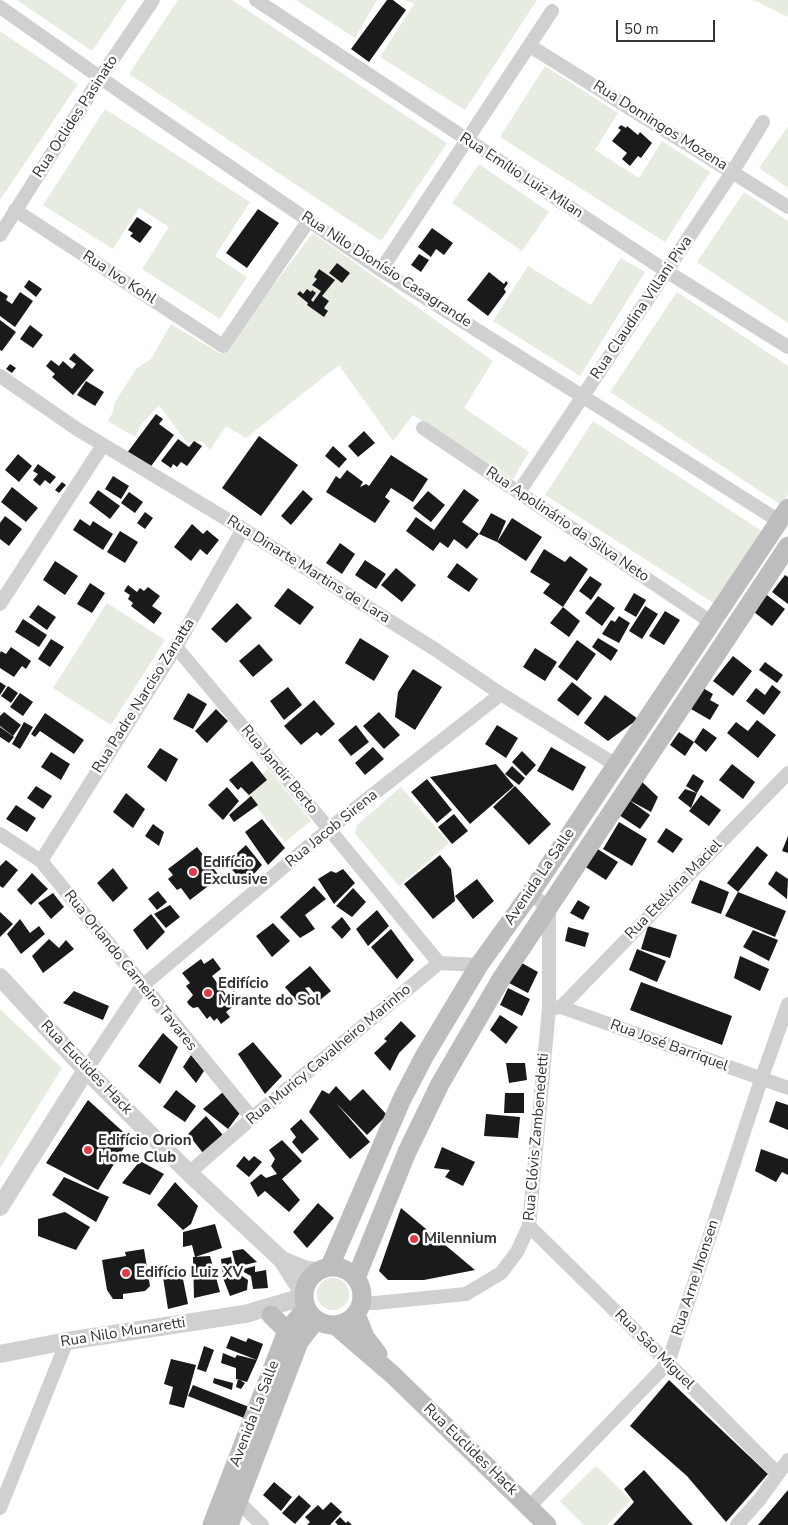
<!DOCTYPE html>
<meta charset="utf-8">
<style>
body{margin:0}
#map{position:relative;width:788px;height:1525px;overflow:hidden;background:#fff;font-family:"Nunito Sans",sans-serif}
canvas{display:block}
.scale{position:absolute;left:616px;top:20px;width:99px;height:22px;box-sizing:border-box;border:2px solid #333;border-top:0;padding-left:6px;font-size:15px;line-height:18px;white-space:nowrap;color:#333;-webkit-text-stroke:4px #fff;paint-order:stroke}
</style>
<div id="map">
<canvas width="788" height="1525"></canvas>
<div class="scale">50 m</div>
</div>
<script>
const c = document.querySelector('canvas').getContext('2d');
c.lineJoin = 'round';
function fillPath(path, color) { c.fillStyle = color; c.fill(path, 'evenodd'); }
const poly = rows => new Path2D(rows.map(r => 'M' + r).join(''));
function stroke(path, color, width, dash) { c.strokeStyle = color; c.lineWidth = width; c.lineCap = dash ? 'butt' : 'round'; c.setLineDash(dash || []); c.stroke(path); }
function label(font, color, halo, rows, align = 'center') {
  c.font = font + ' "Nunito Sans",sans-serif'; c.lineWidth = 5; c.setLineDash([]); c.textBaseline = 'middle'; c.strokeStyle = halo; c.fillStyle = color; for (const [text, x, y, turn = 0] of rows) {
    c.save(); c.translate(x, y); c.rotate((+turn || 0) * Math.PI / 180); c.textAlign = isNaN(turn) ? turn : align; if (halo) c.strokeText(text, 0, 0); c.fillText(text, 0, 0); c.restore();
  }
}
const green = poly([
 [17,0,127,0,92,51],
 [178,0,232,0,447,143,381,241,129,74],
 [296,0,377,0,355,38],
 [405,0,537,0,465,110,380,57,414,4],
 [750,0,788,0,788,17,756,1],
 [0,31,78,84,0,200],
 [545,66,618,113,595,150,639,178,662,141,710,172,665,242,500,137],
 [105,109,250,202,215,256,247,277,220,319,142,269,169,227,139,208,113,249,43,205],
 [788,126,788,188,759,168],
 [479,164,549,212,522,251,452,203],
 [744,192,788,221,788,323,697,262],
 [313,233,493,361,464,408,529,452,513,479,413,415,393,441,339,365,246,438,226,426,210,450,202,441,187,443,159,405,140,426,135,437,108,421,113,412,115,402,136,369,151,359,171,324,221,354],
 [621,258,645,272,580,376,493,321,528,266,591,305],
 [677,292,788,366,788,495,781,505,610,392],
 [593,421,762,531,715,604,545,495],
 [107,603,165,640,111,725,53,688],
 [268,769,311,821,285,842,243,790],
 [401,787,449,843,399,886,355,834,357,825],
 [0,1009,62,1068,0,1168],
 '317 1294a16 16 0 1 1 32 0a16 16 0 1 1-32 0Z',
 [596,1466,631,1500,607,1525,584,1525,560,1501]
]);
const building = poly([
 [387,0,393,0,406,10,369,62,351,49],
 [621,125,626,128,627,126,638,135,640,132,652,143,641,158,638,156,630,166,622,159,627,153,612,141,621,130,618,128],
 [258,209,279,223,247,268,226,253],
 [137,217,152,227,140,243,130,236,133,233,128,230],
 [432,228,453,243,444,255,436,249,431,257,418,247],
 [419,254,429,260,421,272,411,265],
 [337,263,350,273,342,283,329,273],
 [319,269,335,280,322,296,329,301,324,308,328,311,324,317,307,305,308,303,297,294,300,291,303,294,307,289,311,292,312,290,316,293,311,300,313,302,321,291,312,285,317,279,314,277],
 [489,272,504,284,506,281,508,283,504,289,506,292,488,316,467,300],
 [29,280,42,289,36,297,24,287],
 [0,291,8,296,6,300,12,304,20,292,33,301,15,327,0,316],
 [0,320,16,332,2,351,0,350],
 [30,325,43,335,33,348,20,339],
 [74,353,94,370,73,395,52,377,55,374,46,366,51,360,59,366,63,361,72,369,76,364,69,359],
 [10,364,16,368,12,373,6,369],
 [86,381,104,392,95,406,77,395],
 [156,414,163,419,159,424,174,435,149,469,127,453],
 [364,431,375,443,358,457,348,446],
 [259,436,298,465,261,516,222,488],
 [178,439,189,447,194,441,202,446,187,466,181,462,177,467,173,464,171,468,161,461],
 [333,446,347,459,339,468,325,456],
 [18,454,32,466,19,482,5,470],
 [391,455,428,479,413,502,391,488,385,497,390,501,375,523,326,492,336,476,340,479,347,470,363,482,360,487,366,484,369,486],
 [38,464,56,477,50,484,45,480,40,486,33,480,38,474,33,471],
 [113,476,129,486,121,499,105,489],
 [62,482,66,485,59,493,55,490],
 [12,487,38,508,26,522,1,502],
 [464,489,479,500,462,522,479,534,467,549,454,539,448,548,440,542,433,551,406,531,416,517,434,530],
 [98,490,120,506,110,519,89,503],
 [303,490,313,499,291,525,281,516],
 [428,491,445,505,431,522,413,508],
 [129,492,143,502,135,513,121,503],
 [145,512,153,518,145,529,137,523],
 [491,513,506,521,497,542,479,534],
 [5,516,22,529,9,546,0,539,0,523],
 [512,518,542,537,526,561,497,542],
 [80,519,90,526,93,521,113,534,103,550,73,530],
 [192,524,203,534,207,530,219,540,207,555,200,549,191,561,174,547],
 [120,531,138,542,125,563,107,552],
 [340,543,355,554,342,574,326,563],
 [544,549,565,562,570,556,588,569,563,607,543,593,550,584,530,572],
 [365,560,386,574,376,589,355,575],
 [55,561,78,576,65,595,43,580],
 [457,563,478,579,469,592,447,577],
 [396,568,416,585,402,602,381,585],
 [785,575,788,577,788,604,772,592],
 [590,576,602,584,591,600,579,591],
 [90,583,105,593,92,613,77,604],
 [128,585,137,592,140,588,144,591,148,587,160,596,152,606,162,613,154,624,131,606,133,603,128,599,130,595,124,591],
 [288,588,314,607,300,625,274,606],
 [634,593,646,600,636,617,624,610],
 [767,595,785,609,772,626,754,612],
 [598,596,615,608,602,626,585,613],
 [237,603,252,618,226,643,211,629],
 [38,605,56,617,47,630,29,617],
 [645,606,658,614,642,639,629,631],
 [563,607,580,621,569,637,550,623],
 [665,611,680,620,664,645,649,636],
 [619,616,630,623,619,643,602,634,611,620,615,622],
 [23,619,47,635,39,647,15,632],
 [360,638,389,656,374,681,345,663],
 [598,638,618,650,611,661,592,647],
 [51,639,64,647,50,667,38,659],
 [577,640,596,654,577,681,558,667],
 [259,644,273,660,253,677,239,661],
 [11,647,31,661,26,669,22,666,14,677,0,668,0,653,1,651,6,654],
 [535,648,557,662,545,681,523,667],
 [733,656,752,671,733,696,713,681],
 [765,662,783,675,777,683,759,670],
 [413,669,442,687,415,730,395,717,398,692],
 [0,682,6,686,0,695],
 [572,682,592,698,578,716,557,700],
 [772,685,781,692,764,715,746,701,756,688,765,695],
 [8,686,18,693,11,703,1,696],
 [288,687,302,705,284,720,270,701],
 [703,688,713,694,710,700,719,705,710,720,691,709],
 [20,693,33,702,23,716,10,707],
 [188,693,207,704,193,729,173,719],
 [605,695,638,719,608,741,584,723],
 [314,700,335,724,321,736,317,732,301,745,284,726],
 [216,709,228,721,207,743,195,731],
 [4,712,21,725,13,736,0,726,0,716],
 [379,712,400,735,384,749,363,726],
 [45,713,84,740,74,754,40,731,35,737,31,734],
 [757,720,776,735,758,758,727,733,736,722,748,731],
 [24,722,33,727,20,749,12,744],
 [356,725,369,742,351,756,338,740],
 [497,725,518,738,506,758,485,744],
 [0,727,14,737,9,743,0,737],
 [703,728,717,738,706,752,694,742],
 [679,732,694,742,685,756,670,745],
 [373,747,384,759,365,775,355,763],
 [551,747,586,767,573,791,537,771],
 [160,748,178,759,166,782,147,767],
 [522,751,536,765,526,776,512,762],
 [51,752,70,764,61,780,41,767],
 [252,761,267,780,249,795,241,787,238,790,229,780],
 [496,764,514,786,470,824,430,777],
 [732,764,755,782,743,799,719,780],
 [512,766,525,778,519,785,505,774],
 [693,774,704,781,697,793,686,786],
 [427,779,452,810,437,823,411,792],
 [640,780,658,797,651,812,629,800,650,815,640,829,619,815],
 [36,786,52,796,43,809,27,798],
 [515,786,551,824,529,845,493,807],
 [227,787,239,801,223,820,208,805],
 [685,789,697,793,691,808,678,798],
 [126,793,145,809,133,828,113,812],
 [701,795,721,810,709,826,689,811],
 [251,796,258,805,234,822,229,815],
 [16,805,36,818,27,832,6,819],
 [454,814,468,831,452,844,438,827],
 [262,819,285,848,268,865,245,832],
 [619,822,647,839,632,866,603,849],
 [153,824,164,832,159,846,145,836],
 [666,828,683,839,673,853,657,842],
 [788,836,788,853,782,851],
 [246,845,262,865,245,884,226,863],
 [757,846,768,855,738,892,786,911,775,937,725,916,738,892,727,883],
 [197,847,220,877,190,900,181,888,177,890,168,879,173,875,168,869],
 [596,848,618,862,606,880,584,866],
 [440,855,451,869,455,901,433,919,404,884],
 [6,860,18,870,3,888,0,886,0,866],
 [113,868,128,888,113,902,97,883],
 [343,869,355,883,334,904,318,879,331,871,336,873],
 [776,871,788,879,787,899,768,884],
 [32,873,48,889,31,905,17,890],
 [477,879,494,901,473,919,455,896],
 [700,880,729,892,721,914,691,903],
 [314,886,326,899,305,915,315,929,300,938,280,917],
 [353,888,366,902,352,917,336,906],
 [158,891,167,902,157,910,148,899],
 [53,893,64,907,51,919,38,903],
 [578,900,590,907,583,920,570,913],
 [170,905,180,917,166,928,154,914],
 [377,910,389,926,368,946,356,929],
 [0,912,13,924,0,937],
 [151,914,165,932,147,950,133,930],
 [342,917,351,929,342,939,331,927],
 [20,919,30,933,39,926,45,934,21,954,7,934],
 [273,923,290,941,272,957,256,936],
 [648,926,677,935,670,958,641,949],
 [568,927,589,933,585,947,565,941],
 [391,929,414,960,397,979,371,947],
 [753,930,778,940,769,961,743,947],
 [49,939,59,948,66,940,74,949,43,973,32,956],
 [637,949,666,961,657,982,629,970],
 [740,956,769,969,760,991,734,978],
 [213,958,221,969,212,976,227,996,234,991,241,1000,226,1012,230,1017,221,1024,217,1018,214,1021,210,1016,207,1019,198,1007,193,1008,189,1005,187,1002,193,995,186,986,190,983,182,973,201,959,204,964],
 [520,962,538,972,528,993,509,983],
 [310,966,331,991,320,1000,309,987,305,988,311,996,300,1005,285,987],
 [641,982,732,1016,722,1045,630,1010],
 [508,988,530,999,522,1016,500,1005],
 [74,991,109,1006,103,1020,63,1003],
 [500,1015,518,1027,506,1044,490,1030],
 [401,1021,416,1036,399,1053,390,1071,374,1053,387,1041,384,1039],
 [163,1033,178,1047,160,1084,138,1066],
 [253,1042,282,1076,265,1094,238,1054],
 [191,1055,204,1071,196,1083,183,1067],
 [506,1063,525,1063,527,1080,509,1083],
 [336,1086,350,1101,363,1089,387,1115,367,1135,336,1103,370,1142,350,1159,309,1112,322,1090,329,1094],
 [176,1090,196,1106,185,1122,163,1107],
 [223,1092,240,1113,228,1129,203,1109],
 [505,1093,524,1093,524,1113,504,1113],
 [88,1100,130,1138,98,1190,46,1163],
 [776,1101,788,1105,788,1130,769,1122],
 [486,1114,520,1117,518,1138,484,1136],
 [206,1116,223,1135,203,1153,188,1134],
 [301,1119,319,1139,302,1154,292,1142,296,1137,290,1129],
 [282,1140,302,1161,282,1179,300,1200,289,1212,265,1191,258,1197,250,1183,261,1174,266,1178,277,1174,271,1166,275,1159,269,1150],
 [442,1147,475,1162,463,1186,445,1177,450,1170,434,1168],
 [761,1149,788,1159,788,1175,782,1172,776,1182,755,1171],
 [244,1156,249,1161,254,1156,262,1162,249,1177,236,1166],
 [140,1161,164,1174,150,1195,122,1183],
 [64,1177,109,1197,96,1222,52,1195],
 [175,1182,198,1206,191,1224,183,1230,157,1205],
 [318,1203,334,1218,307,1248,293,1232],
 [401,1208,475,1270,424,1280,388,1280,379,1271],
 [65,1212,90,1227,76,1250,38,1236,38,1219],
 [215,1224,222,1248,195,1257,192,1245,183,1247,183,1232],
 [144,1249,150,1286,145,1291,123,1294,123,1299,113,1299,107,1290,102,1260,126,1256,125,1252],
 [243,1249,257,1262,236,1267,232,1251],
 [210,1256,220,1292,194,1298,193,1257],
 [231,1257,233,1269,223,1278,221,1259],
 [255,1266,255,1272,266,1270,268,1288,253,1289,251,1276,240,1270],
 [236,1272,248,1280,247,1290,230,1296,223,1278],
 [182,1274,188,1304,168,1309,163,1277],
 [231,1336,246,1342,248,1338,263,1344,257,1360,226,1348],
 [204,1346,214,1350,206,1372,197,1369],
 [223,1353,235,1358,237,1355,257,1360,247,1382,236,1379,236,1368,221,1363],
 [171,1359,196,1365,184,1408,169,1404,173,1387,164,1384],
 [214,1378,233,1383,232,1390,213,1383],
 [238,1379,245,1383,241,1389,236,1387],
 [669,1380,768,1474,726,1522,687,1476,630,1426],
 [193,1385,249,1407,244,1418,188,1396],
 [644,1470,693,1525,613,1525,634,1502,624,1489],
 [274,1482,292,1497,281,1511,263,1495],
 [788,1490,788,1525,758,1525,765,1517],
 [299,1495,311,1506,295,1524,282,1513],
 [331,1502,342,1512,330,1525,307,1525,310,1522,305,1517,318,1505,323,1510],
 [340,1517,346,1523,348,1521,352,1525,338,1525,335,1522]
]);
const minor = poly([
 [256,0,666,271,788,347],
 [0,7,128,97,381,270,609,413,779,521],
 [530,46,788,207],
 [15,210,223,346,309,220],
 [0,235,100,78,153,0],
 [381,270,552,11],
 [0,376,77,429,243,529,433,648,501,694,616,765],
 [423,428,711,622],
 [519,492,733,171,763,122],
 [0,604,103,445],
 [176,647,329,829,439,963],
 [0,834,41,861,252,1118],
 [41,861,176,647,243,529],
 [561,1007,788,773],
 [553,1008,561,1007,788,1088],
 [86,1070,142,986,329,829,501,694],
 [189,1173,252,1118,439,963,479,965],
 [529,1226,668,1363,778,1474],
 [361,1303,375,1303,466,1294,501,1273,517,1252,529,1226,549,1008,549,907,530,894],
 [230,1498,239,1502,262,1525],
 [529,1507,668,1363,761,1080,788,1004],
 [0,1508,67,1341],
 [737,1525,760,1499,788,1460]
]);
const tertiary = poly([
 [0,977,86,1070,189,1173,282,1260,303,1293],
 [0,1207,86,1070],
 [282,1260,307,1270,316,1271],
 [0,1354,67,1341,245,1314,303,1297]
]);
const secondary = poly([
 [330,1266,402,1099,425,1055,479,965,530,894,788,508],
 '304 1296a29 29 0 1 1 58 0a29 29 0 1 1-58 0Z',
 [356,1278,407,1152,440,1084,501,979,788,546],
 [356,1314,365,1337,378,1354],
 [271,1315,296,1340],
 [335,1325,393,1375,547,1525],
 [212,1525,287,1331,306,1308],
 [229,1525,299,1342,316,1320]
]);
const markers = [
 [193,872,5,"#e63946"],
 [208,993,5,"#e63946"],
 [88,1150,5,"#e63946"],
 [414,1239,5,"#e63946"],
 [126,1273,5,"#e63946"]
];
const streetNames = [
 ["Rua Oclides Pasinato",76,117,-57],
 ["Rua Domingos Mozena",660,126,32],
 ["Rua Emílio Luiz Milan",521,176,33],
 ["Rua Nilo Dionísio Casagrande",386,270,33],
 ["Rua Ivo Kohl",119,278,33],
 ["Rua Claudina Villani Piva",642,308,-56],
 ["Rua Apolinário da Silva Neto",567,525,34],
 ["Rua Dinarte Martins de Lara",308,570,32],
 ["Rua Padre Narciso Zanatta",144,696,-58],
 ["Rua Jandir Berto",279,770,50],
 ["Rua Jacob Sirena",332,829,-39],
 ["Avenida La Salle",540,877,-56],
 ["Rua Etelvina Maciel",674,890,-46],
 ["Rua Orlando Carneiro Tavares",130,971,51],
 ["Rua José Barriquel",669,1046,20],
 ["Rua Muricy Cavalheiro Marinho",329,1055,-40],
 ["Rua Euclides Hack",86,1068,46],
 ["Rua Clóvis Zambenedetti",537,1137,-85],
 ["Rua Arne Jhonsen",696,1278,-72],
 ["Rua Nilo Munaretti",123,1333,-9],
 ["Rua São Miguel",654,1350,45],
 ["Avenida La Salle",255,1414,-69],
 ["Rua Euclides Hack",470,1450,44]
];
const poiNames = [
 ["Edifício",203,863],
 ["Exclusive",203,880],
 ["Edifício",218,984],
 ["Mirante do Sol",218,1001],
 ["Edifício Orion",98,1141],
 ["Home Club",98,1158],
 ["Milennium",424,1239],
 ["Edifício Luiz XV",136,1273]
];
fillPath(green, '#e6ecdf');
fillPath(building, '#1a1a1a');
stroke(minor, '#d0d0d0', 14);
stroke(tertiary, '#d0d0d0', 18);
stroke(secondary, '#bdbdbd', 19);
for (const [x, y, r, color] of markers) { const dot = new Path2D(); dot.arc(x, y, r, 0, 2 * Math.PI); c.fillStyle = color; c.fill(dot); stroke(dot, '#fff', 2); }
label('15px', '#333', '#fff', streetNames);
label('bold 15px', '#333', '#fff', poiNames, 'left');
</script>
